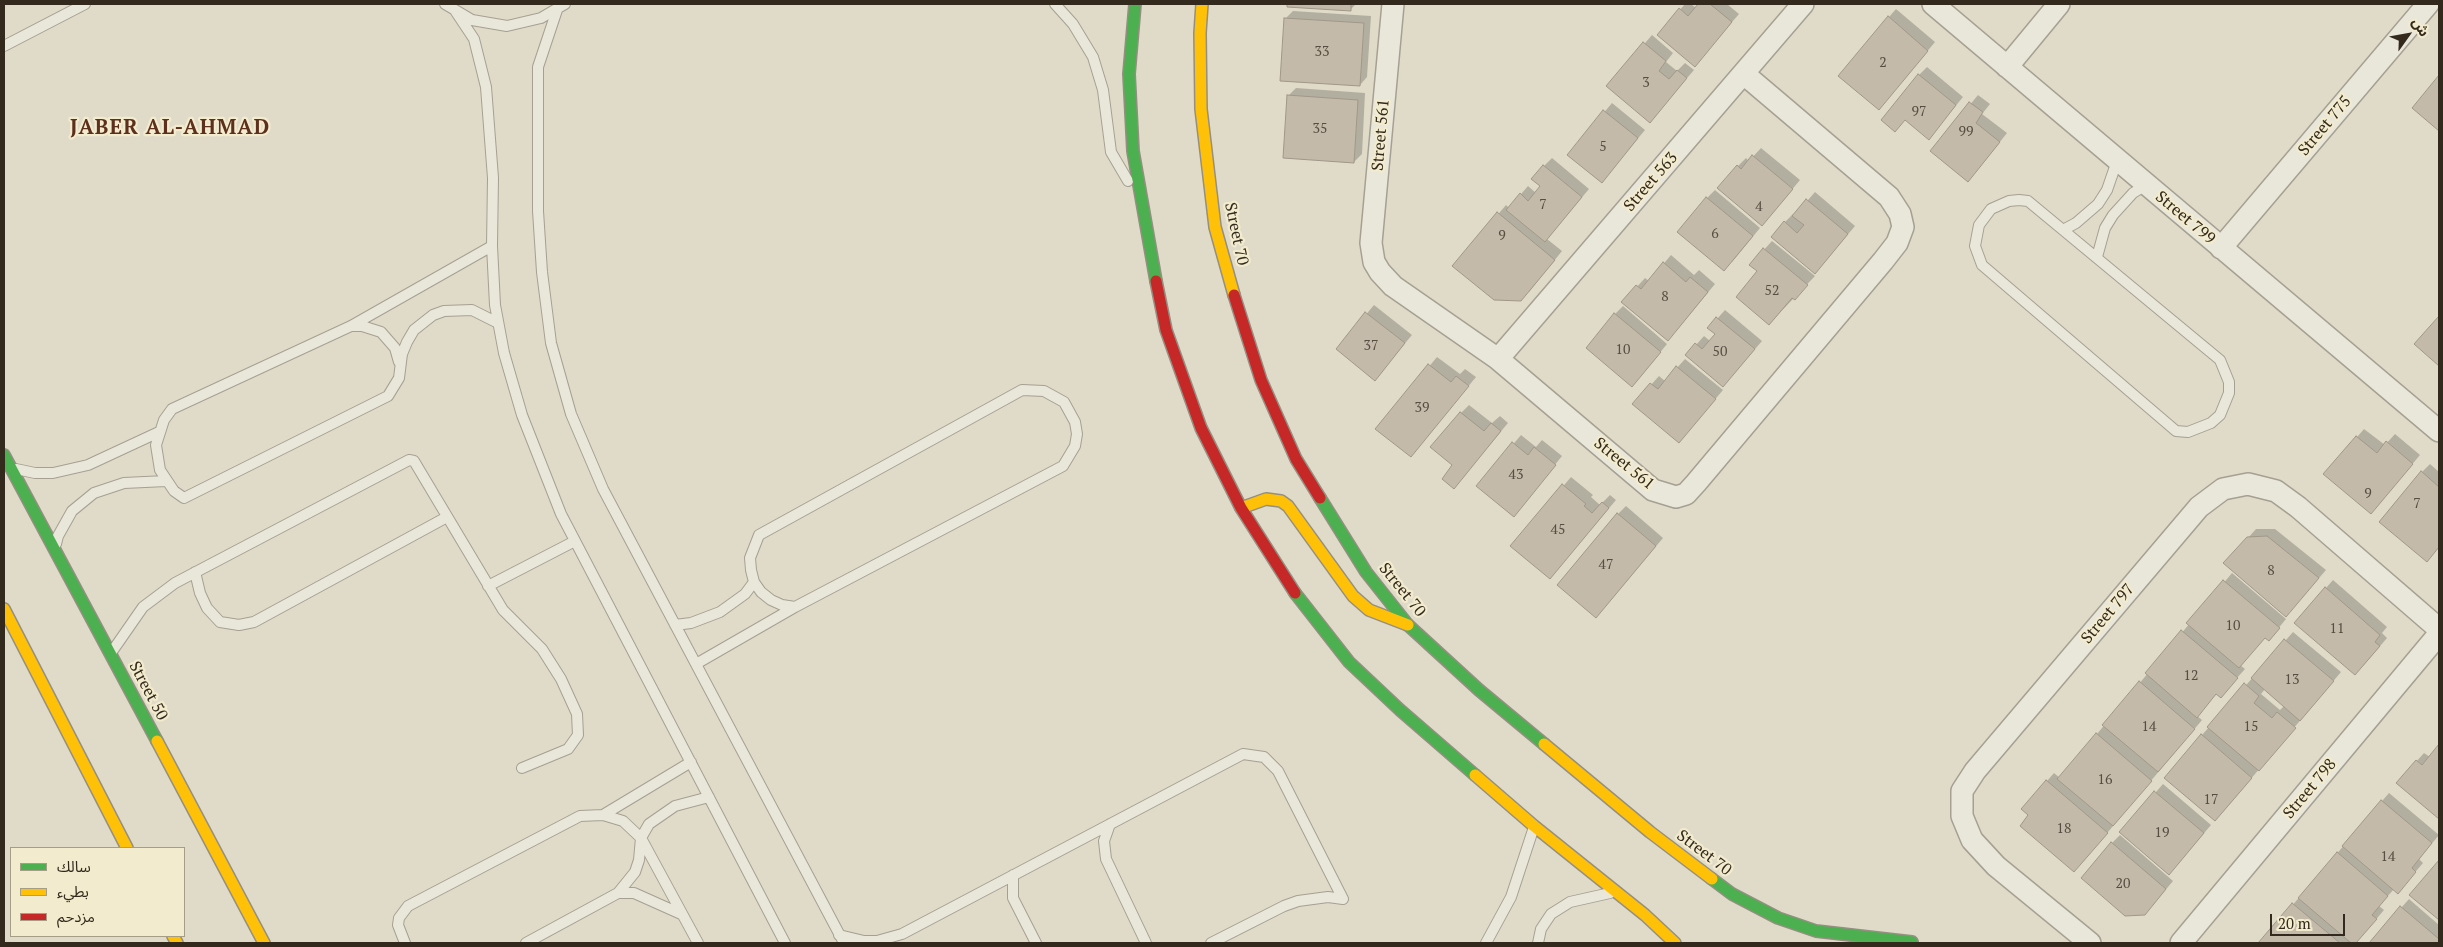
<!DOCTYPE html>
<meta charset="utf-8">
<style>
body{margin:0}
#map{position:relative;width:2443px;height:947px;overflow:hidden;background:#e0dbc8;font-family:"PT Serif","Noto Sans Arabic",serif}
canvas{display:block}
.frame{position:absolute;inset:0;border:5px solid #33291c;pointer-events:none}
.legend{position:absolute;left:10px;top:847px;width:175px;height:90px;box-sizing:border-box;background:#f3ebce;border:1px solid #a69d87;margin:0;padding:6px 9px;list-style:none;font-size:15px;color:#33291c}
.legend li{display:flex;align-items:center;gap:10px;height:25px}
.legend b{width:25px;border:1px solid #a69d87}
.north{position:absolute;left:2383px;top:10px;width:50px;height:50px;-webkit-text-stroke:4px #f3ebce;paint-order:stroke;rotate:58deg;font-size:14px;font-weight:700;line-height:20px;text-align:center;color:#33291c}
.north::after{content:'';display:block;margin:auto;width:18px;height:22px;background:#33291c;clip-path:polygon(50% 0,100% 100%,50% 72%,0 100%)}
.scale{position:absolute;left:2270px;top:914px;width:75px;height:22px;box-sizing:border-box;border:2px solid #33291c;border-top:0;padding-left:6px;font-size:15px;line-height:18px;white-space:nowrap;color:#33291c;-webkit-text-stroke:4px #f3ebce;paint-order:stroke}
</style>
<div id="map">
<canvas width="2443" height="947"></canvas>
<div class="frame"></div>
<ul class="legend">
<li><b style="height:6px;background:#4caf50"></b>سالك</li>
<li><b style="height:6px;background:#ffc107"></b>بطيء</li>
<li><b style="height:6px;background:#c62828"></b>مزدحم</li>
</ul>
<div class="north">ش</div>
<div class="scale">20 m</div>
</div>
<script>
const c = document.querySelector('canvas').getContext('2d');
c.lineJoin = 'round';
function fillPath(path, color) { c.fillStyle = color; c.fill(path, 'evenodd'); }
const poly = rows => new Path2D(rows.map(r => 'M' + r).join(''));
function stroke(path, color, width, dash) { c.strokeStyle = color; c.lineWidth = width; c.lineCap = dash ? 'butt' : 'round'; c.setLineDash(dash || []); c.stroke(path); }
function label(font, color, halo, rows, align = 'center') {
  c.font = font + ' "PT Serif",serif'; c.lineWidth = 4.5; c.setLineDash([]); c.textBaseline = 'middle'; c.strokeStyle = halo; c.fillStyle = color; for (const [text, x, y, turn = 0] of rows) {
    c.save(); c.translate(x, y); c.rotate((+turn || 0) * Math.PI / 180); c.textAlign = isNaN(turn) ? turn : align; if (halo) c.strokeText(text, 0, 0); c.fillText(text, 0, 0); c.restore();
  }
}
const shadow = poly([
 [1289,4,1356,4,1350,10,1289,6],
 [1685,4,1691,4,1696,8,1700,4,1727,4,1739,14,1695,65,1658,35],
 [1896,9,1935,42,1886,101,1889,17],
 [1293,11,1371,16,1367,77,1360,85,1285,19],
 [1652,35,1673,53,1666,62,1677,71,1685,63,1694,70,1650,121,1608,86],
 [1927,67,1963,97,1929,138,1919,75],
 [2439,77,2439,129,2414,108],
 [1296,88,1365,93,1362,154,1354,162,1288,96],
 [1978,95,1990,104,1982,114,2007,133,1976,172,1932,151],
 [1612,103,1645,130,1609,173,1569,154],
 [1761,148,1800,180,1770,216,1738,166,1746,158,1749,161],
 [1552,158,1589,189,1547,239,1562,251,1529,292,1454,266,1506,205,1509,208,1528,186,1536,193,1541,186,1544,166],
 [1715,190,1760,228,1732,262,1707,198],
 [1815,192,1855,226,1822,265,1785,222,1793,214,1794,216],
 [1772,241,1815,276,1769,324,1759,271,1751,264],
 [1671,255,1694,275,1699,270,1715,284,1676,331,1623,302,1645,278,1649,281],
 [1374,305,1412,335,1375,379,1337,349],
 [1623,306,1667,344,1640,377,1615,314],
 [1725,310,1762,341,1723,386,1687,355,1704,336,1710,341,1716,334,1709,328],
 [1437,357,1460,374,1465,369,1476,377,1411,456,1377,429],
 [1685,359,1723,390,1679,442,1634,404,1659,376,1665,381],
 [1469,405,1492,423,1500,416,1508,423,1461,479,1454,465,1461,413],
 [2364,429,2385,445,2395,434,2420,455,2379,504,2325,474],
 [1521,435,1536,447,1542,440,1562,456,1521,507,1478,486],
 [2430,464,2439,472,2439,547,2435,552,2422,472],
 [1571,477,1593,495,1591,497,1600,505,1610,495,1616,500,1550,578,1512,546],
 [1626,506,1663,538,1604,608,1618,514],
 [2256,529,2275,529,2326,570,2294,607,2248,538],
 [2232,573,2286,619,2276,631,2265,636,2240,665,2245,669,2228,688,2217,693,2197,716,2202,720,2082,863,2030,815,2047,781,2054,773,2060,778],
 [2333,580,2387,627,2382,633,2387,638,2363,666,2326,588],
 [2293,632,2341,672,2223,812,2202,735],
 [2265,689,2284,706,2280,710,2261,694],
 [2439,746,2439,817,2398,782,2424,753,2430,757],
 [2163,784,2211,825,2177,865,2121,832],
 [2389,793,2439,835,2419,859,2423,863,2405,884,2394,889,2379,906,2384,910,2362,936,2355,943,2260,943],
 [2120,835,2173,881,2152,906,2112,843],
 [2439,862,2439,919,2411,895],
 [2409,899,2439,925,2439,943,2370,943]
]);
const building = poly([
 [1287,4,1351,4,1351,11,1287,7,1287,4],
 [1698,4,1710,4,1732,22,1695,67,1657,35,1679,8,1688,16,1698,4],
 [1888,16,1928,51,1879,110,1838,76,1888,16],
 [1284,18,1364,23,1360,86,1280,81,1284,18],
 [1643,42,1666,61,1659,71,1669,79,1677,70,1687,78,1650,123,1606,86,1643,42],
 [1918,74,1956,105,1929,140,1905,120,1895,132,1881,120,1918,74],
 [2439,75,2439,131,2412,108,2439,75],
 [1287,95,1358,100,1354,163,1283,158,1287,95],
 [1969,102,1983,112,1976,123,2000,142,1968,182,1930,151,1969,102],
 [1603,110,1638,138,1602,183,1567,155,1603,110],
 [1752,155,1793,189,1762,226,1717,188,1737,165,1741,169,1752,155],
 [1543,165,1582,197,1545,242,1506,210,1520,193,1528,201,1540,186,1531,179,1543,165],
 [1706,197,1753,236,1724,271,1677,232,1706,197],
 [1806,199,1848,234,1815,274,1771,237,1784,221,1797,233,1804,225,1792,216,1806,199],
 [1497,212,1555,260,1521,301,1494,300,1452,266,1497,212],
 [1763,248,1808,285,1795,300,1792,298,1769,325,1736,297,1757,271,1749,265,1763,248],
 [1663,262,1686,282,1690,277,1708,292,1668,341,1621,302,1636,285,1641,289,1663,262],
 [1365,312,1405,343,1375,381,1336,349,1365,312],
 [1614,313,1661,352,1632,387,1586,348,1614,313],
 [2439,316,2439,366,2414,344,2439,316],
 [1716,317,1755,349,1723,387,1685,355,1695,343,1702,349,1715,334,1707,328,1716,317],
 [1428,364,1451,382,1456,376,1469,386,1411,457,1375,429,1428,364],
 [1676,366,1716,399,1679,443,1632,404,1650,383,1658,389,1676,366],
 [1460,412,1484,431,1491,423,1501,431,1454,489,1442,479,1452,465,1430,447,1460,412],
 [2356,436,2377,453,2386,441,2413,464,2371,514,2323,474,2356,436],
 [1512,442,1528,455,1534,447,1556,465,1514,517,1476,486,1512,442],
 [2421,471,2439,487,2439,547,2427,562,2379,522,2421,471],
 [1562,484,1586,504,1584,506,1592,513,1602,502,1609,508,1550,579,1510,546,1562,484],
 [1617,513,1656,546,1596,618,1557,585,1617,513],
 [2267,536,2319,578,2286,617,2223,563,2247,537,2267,536],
 [2223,580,2280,628,2269,641,2265,638,2239,668,2186,623,2223,580],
 [2325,587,2380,635,2375,642,2380,646,2355,675,2294,623,2325,587],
 [2181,630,2238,678,2221,698,2216,694,2197,718,2145,673,2181,630],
 [2284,639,2334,681,2300,721,2251,678,2284,639],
 [2139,681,2195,729,2158,772,2102,725,2139,681],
 [2244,683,2259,696,2254,703,2272,718,2277,712,2296,728,2259,771,2207,727,2244,683],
 [2096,733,2152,781,2113,826,2057,779,2096,733],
 [2201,734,2252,778,2215,821,2164,778,2201,734],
 [2439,744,2439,819,2396,783,2416,760,2422,765,2439,744],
 [2046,780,2108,833,2074,872,2020,826,2028,815,2021,809,2046,780],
 [2154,791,2204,833,2169,875,2119,832,2154,791],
 [2381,800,2432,843,2412,868,2416,872,2398,894,2342,846,2381,800],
 [2111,842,2166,889,2145,915,2125,916,2081,878,2111,842],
 [2337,852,2388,896,2372,915,2377,919,2356,943,2351,943,2298,898,2337,852],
 [2439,860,2439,920,2409,895,2439,860],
 [2292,903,2340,943,2258,943,2292,903],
 [2400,906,2439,939,2439,943,2369,943,2400,906]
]);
const lane = poly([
 [445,4,472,20,507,26,541,18,565,4],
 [1055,4,1073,24,1093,57,1103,90,1111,152,1128,181],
 [557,10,538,67,538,211,542,272,551,343,571,414,603,489,844,943],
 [456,12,474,39,486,87,493,178,492,246,495,305,504,353,522,415,561,514,785,943],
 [4,46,85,4],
 [2019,200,2028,201,2220,360,2229,382,2229,393,2220,415,2211,423,2188,432,2176,431,1982,265,1975,246,1979,225,1991,209,2009,201,2019,200],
 [2063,230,2076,223,2098,204,2107,190,2117,161],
 [492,246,351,326,172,409,164,420,156,445,160,470,174,491,184,498,388,396,399,378,402,354,407,342,414,330,433,315,444,311,472,310,498,323],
 [2097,257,2105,228,2113,215,2133,193,2146,185],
 [353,326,362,326,381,332,395,348,399,362],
 [16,469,35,473,53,473,88,465,159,432],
 [56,544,58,536,72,511,94,493,124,483,166,481],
 [195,572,200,593,207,608,220,622,239,625,254,622,447,517],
 [488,586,575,541],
 [675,625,691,623,720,612,745,594,754,582],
 [111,653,143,607,175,583,409,460,414,461,503,610,542,649,561,679,577,714,578,735,568,749,522,768],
 [696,664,795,607,1063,466,1075,446,1077,434,1075,422,1064,402,1044,391,1022,390,759,535,750,558,751,570,754,582,761,592,771,600,782,605,795,607],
 [603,815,691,762],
 [1110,824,1104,841,1106,859,1146,943],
 [1013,875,1013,898,1036,943],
 [618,893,634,893,681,914],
 [839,935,864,941,877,941,902,934,1243,754,1264,757,1278,771,1343,899],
 [405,943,398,925,399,918,408,906,580,816,603,815,623,821,641,838,698,943],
 [526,943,618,893,635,872,639,860,641,838,649,824,675,806,709,797],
 [1211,943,1284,906,1298,901,1328,897,1343,899],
 [1486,943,1511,897,1534,827],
 [1538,943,1541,929,1551,914,1570,902,1610,893]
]);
const street = poly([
 [1393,4,1371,243,1374,262,1380,272,1393,286,1498,359,1653,490,1676,497,1686,494,1696,483,1883,261,1897,243,1903,227,1900,214,1889,197,1744,74],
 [1933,4,2439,431],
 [2007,67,2059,4],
 [2221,248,2428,4],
 [1498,359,1803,4],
 [2090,943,1996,866,1972,840,1962,816,1962,791,1975,771,2199,507,2223,489,2248,484,2276,491,2298,507,2439,629],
 [2181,943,2439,634]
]);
const fast = poly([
 [1135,4,1129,74,1133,151,1156,281],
 [4,455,157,741],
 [1320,498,1366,572,1408,625,1479,690,1544,744],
 [1295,593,1349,662,1400,710,1475,775],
 [1712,879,1732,894,1778,918,1816,931,1912,942]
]);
const slow = poly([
 [1202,4,1200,33,1201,109,1215,227,1234,295],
 [1241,508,1266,499,1281,501,1288,506,1353,596,1369,610,1408,625],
 [4,609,127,848],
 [157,741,264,943],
 [1544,744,1650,832,1712,879],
 [1475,775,1534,826,1645,915,1675,943],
 [173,936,177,943]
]);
const jam = poly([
 [1156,281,1166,330,1201,428,1241,508,1295,593],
 [1234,295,1261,380,1296,459,1320,498]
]);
const numberNames = [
 ["33",1322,52],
 ["2",1883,63],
 ["3",1646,83],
 ["97",1919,112],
 ["35",1320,129],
 ["99",1966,132],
 ["5",1603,147],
 ["7",1543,205],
 ["4",1759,207],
 ["6",1715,234],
 ["9",1502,236],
 ["52",1772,291],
 ["8",1665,297],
 ["37",1371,346],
 ["10",1623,350],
 ["50",1720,352],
 ["39",1422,408],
 ["43",1516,475],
 ["9",2368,494],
 ["7",2417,504],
 ["45",1558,530],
 ["47",1606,565],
 ["8",2271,571],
 ["10",2233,626],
 ["11",2337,629],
 ["12",2191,676],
 ["13",2292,680],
 ["14",2149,727],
 ["15",2251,727],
 ["16",2105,780],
 ["17",2211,800],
 ["18",2064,829],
 ["19",2162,833],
 ["14",2388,857],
 ["20",2123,884]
];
const streetNames = [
 ["Street 775",2325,126,-50],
 ["Street 561",1381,135,-85],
 ["Street 563",1651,182,-49],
 ["Street 799",2185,218,40],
 ["Street 70",1236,234,78],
 ["Street 561",1624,464,39],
 ["Street 70",1402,590,51],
 ["Street 797",2108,614,-50],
 ["Street 50",148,691,62],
 ["Street 798",2310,789,-50],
 ["Street 70",1704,853,37]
];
const districtNames = [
 ["JABER AL-AHMAD",170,128]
];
fillPath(shadow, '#0003');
fillPath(building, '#c4baaa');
stroke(building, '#a09788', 1);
stroke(lane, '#a5a092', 12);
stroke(street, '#a5a092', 24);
stroke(fast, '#958f82', 14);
stroke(slow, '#958f82', 14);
stroke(jam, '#958f82', 14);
stroke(lane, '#e9e6da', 10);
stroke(street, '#e9e6da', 21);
stroke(fast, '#4caf50', 11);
stroke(slow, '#ffc107', 11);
stroke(jam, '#c62828', 11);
label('14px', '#574d40', null, numberNames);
label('16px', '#33291c', '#f3ebce', streetNames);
c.letterSpacing = '1px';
label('bold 21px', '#5d2f1d', '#f3ebce', districtNames);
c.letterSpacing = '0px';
</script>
